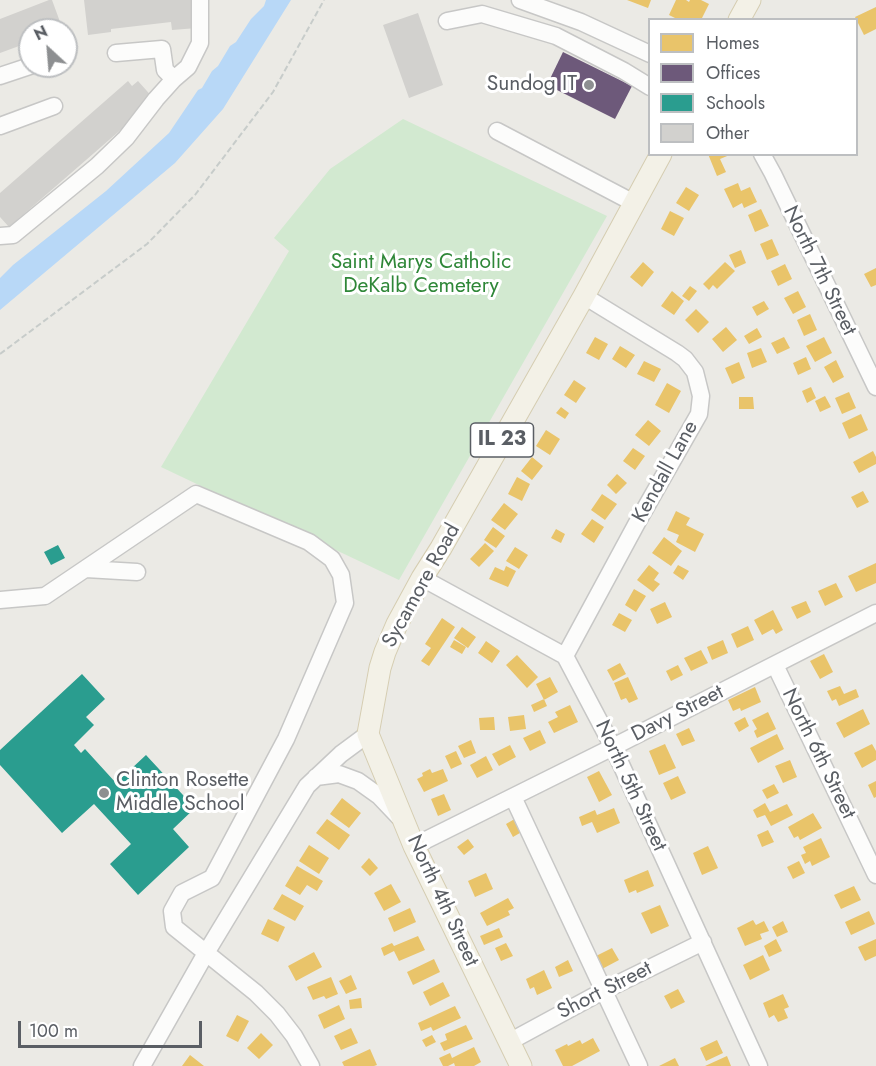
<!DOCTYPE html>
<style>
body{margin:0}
#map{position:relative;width:876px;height:1066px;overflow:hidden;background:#ebeae5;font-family:Jost,sans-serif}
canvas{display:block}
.legend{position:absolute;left:648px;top:18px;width:210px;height:138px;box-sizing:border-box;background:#fff;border:2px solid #bdbfc1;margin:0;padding:8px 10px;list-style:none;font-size:18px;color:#5a5e64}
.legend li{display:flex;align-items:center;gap:12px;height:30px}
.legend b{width:30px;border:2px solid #bdbfc1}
.north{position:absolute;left:18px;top:18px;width:60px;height:60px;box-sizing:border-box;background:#fff;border:2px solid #bdbfc1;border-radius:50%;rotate:334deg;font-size:16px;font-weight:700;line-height:24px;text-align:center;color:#5a5e64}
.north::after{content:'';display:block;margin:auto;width:21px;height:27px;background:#8d8f91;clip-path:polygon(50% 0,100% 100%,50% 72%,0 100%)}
.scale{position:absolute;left:18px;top:1021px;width:184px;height:27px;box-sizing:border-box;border:3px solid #5a5e64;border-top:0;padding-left:8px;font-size:18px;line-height:21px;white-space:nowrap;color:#5a5e64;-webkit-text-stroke:4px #fff;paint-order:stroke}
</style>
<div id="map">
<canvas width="876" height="1066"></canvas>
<ul class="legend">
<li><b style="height:16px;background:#e9c46a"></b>Homes</li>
<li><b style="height:16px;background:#6d597a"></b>Offices</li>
<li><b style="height:16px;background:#2a9d8f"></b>Schools</li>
<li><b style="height:16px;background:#d2d1ce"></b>Other</li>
</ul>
<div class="north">N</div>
<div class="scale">100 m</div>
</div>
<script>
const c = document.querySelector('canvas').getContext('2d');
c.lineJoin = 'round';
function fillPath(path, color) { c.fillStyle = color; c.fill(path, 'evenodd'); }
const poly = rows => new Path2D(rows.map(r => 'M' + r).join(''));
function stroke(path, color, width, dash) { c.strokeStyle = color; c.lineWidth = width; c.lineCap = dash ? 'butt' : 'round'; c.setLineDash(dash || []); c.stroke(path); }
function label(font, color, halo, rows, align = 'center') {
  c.font = font + ' Jost,sans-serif'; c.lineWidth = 6; c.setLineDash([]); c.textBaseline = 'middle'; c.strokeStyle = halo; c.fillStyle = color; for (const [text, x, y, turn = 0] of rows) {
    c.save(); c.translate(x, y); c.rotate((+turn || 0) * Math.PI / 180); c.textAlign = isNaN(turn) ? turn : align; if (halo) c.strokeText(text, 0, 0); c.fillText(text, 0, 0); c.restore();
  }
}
const green = poly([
 [403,119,607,216,399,580,161,467,289,251,274,238,330,169]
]);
const water = poly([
 [266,0,291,0,223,109,175,163,0,310,0,278,13,265,106,191,169,133,198,90,202,88,212,71,218,66,230,46,236,42,251,19,264,6]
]);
const homes = poly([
 [627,0,651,0,648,8],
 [676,0,686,0,689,2,690,0,701,0,709,4,701,20,679,20,669,15],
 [876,7,876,29,864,35,855,17],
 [708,154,732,154,720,159,726,172,717,176],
 [738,183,741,191,750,187,757,202,744,208,742,203,733,208,724,189],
 [686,187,699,195,689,211,676,203],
 [761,209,769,226,755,232,748,215],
 [670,211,684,218,674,236,661,229],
 [772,239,779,255,767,260,760,244],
 [741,250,746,263,735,268,729,255],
 [643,262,654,272,642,287,630,277],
 [725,262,735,271,717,289,713,285,709,290,703,284],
 [785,264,792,279,778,286,771,271],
 [876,268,876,285,871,287,864,274],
 [690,286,697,291,689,301,682,296],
 [672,291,684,301,674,315,661,306],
 [798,291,806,307,793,314,784,298],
 [764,301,769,309,757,316,752,307],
 [696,309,709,322,698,333,685,320],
 [810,314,817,330,804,336,797,320],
 [726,327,737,340,723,352,712,339],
 [757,328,762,337,749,344,744,336],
 [595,337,608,344,599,360,586,353],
 [784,337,790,348,777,354,771,343],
 [824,337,832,353,815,362,806,346],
 [620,346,635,355,626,368,612,359],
 [761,348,767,362,752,368,747,353],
 [806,357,811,369,798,375,793,363],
 [836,360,844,377,833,383,824,367],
 [644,361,661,369,654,382,637,374],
 [739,362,745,378,732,384,725,368],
 [574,380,586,388,576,403,564,395],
 [667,383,681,391,669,413,655,405],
 [811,387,816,398,807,403,802,391],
 [849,392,856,408,842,414,835,398],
 [825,396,831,407,820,412,815,401],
 [739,397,753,397,754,409,739,409],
 [561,407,569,413,565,419,556,413],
 [861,414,868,430,849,439,842,423],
 [648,420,661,431,649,446,635,435],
 [546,430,560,439,550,455,536,446],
 [633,448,645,456,635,470,623,461],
 [873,451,876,457,876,464,859,473,853,462],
 [532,457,543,466,532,480,521,471],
 [617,474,627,483,616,494,607,485],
 [517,477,530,484,522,501,508,494],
 [863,491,869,502,857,508,851,497],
 [602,494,617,504,605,520,591,510],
 [504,503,518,514,505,530,491,520],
 [676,511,690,518,686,525,704,534,695,552,676,542,679,535,667,530],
 [592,519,604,527,594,543,581,534],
 [493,527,505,536,496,548,484,540],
 [556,529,565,534,561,543,551,538],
 [664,537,682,551,671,566,652,553],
 [485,543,494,551,479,567,470,559],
 [515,547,528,555,519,569,506,561],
 [876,563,876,583,856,592,848,576],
 [649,565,659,573,654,580,660,584,653,592,637,580],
 [678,565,689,571,683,580,673,573],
 [506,566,516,571,508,587,489,579,495,567,504,571],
 [836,583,843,597,825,606,818,591],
 [634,589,646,596,636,612,625,605],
 [806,601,811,612,797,619,791,607],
 [665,602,672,617,657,624,650,609],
 [773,610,783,630,776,634,773,629,762,635,754,620],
 [619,613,632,620,625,632,612,625],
 [442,618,455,627,429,666,421,661,431,648,425,644],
 [748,626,754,640,737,648,731,634],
 [462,627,476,637,468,648,454,638],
 [454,640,466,647,462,654,450,647],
 [723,640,728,653,712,660,707,647],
 [486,641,500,651,492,663,478,653],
 [701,650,708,663,691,671,684,658],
 [824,654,833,672,820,679,810,661],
 [517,655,538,677,527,688,506,665],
 [620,663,626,674,613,681,607,670],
 [678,665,683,675,671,681,666,671],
 [550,677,558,692,544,700,536,684],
 [628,677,638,699,629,703,626,698,621,700,614,683],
 [840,686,844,694,856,689,859,697,839,706,836,699,832,701,827,691],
 [755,687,761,702,741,711,740,708,733,711,728,700],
 [544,699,547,706,534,712,531,705],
 [570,705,578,722,554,733,548,722,558,717,555,712],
 [863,709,870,724,844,738,836,723],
 [768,712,776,729,757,738,754,731,757,729,752,720],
 [524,715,526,729,510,731,508,717],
 [494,717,495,730,480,730,479,718],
 [745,717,749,726,739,732,734,723],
 [689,728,695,741,682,746,676,734],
 [540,730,546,743,530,751,523,738],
 [777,734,784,749,758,763,750,748],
 [471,740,476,753,464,758,458,746],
 [665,744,676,768,659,775,649,751],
 [872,744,876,751,876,760,862,768,854,753],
 [510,745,516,757,499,766,492,754],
 [456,751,462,764,451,769,445,756],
 [486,756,493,770,477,778,470,765],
 [790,760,797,777,783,783,775,766],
 [430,769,432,773,443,769,448,781,424,792,417,779,423,776,422,773],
 [599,771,612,795,599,802,587,777],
 [678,776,686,793,671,800,663,783],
 [876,781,876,797,874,798,868,785],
 [774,784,779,793,767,799,762,790],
 [444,794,451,810,438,816,431,799],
 [342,798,361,813,349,828,330,814],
 [765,803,770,812,787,804,793,815,771,826,765,815,757,818,753,810],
 [614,808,620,823,597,833,592,822,582,826,579,817,595,810,597,815],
 [813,813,822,828,800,840,798,836,794,838,788,827],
 [518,817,525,830,513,837,506,824],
 [327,819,350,835,339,850,316,833],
 [768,830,774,842,762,847,757,835],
 [821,838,830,857,812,866,810,861,805,864,801,855,806,853,803,847],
 [468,839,474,847,464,855,457,847],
 [309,845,329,858,319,874,299,861],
 [708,846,718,868,702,875,693,853],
 [369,858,378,868,370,876,361,867],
 [799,861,805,873,793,879,787,867],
 [297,866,323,881,317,891,307,885,300,895,285,886],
 [648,870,654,886,637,893,636,890,629,893,624,880],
 [486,873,493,889,475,897,468,881],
 [391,884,401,902,384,911,374,893],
 [854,886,861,900,841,909,834,895],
 [282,894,304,906,295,921,273,909],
 [508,898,514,908,508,911,510,915,487,926,480,913],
 [660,905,669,926,651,934,641,913],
 [410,908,416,922,394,932,388,918],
 [869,911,875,924,851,935,845,922],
 [268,919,285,927,278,942,261,934],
 [753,920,756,925,764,921,769,931,760,934,762,939,745,946,737,928],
 [783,921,788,932,777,937,772,927],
 [499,928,503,937,484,945,480,936],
 [418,936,425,950,399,961,394,951,384,956,381,948,392,943,394,946],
 [776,939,782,951,769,957,764,946],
 [876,939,876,956,865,961,858,947],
 [506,943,513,956,501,961,495,948],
 [612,948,619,960,602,969,596,956],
 [314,952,322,967,296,981,288,966],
 [763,955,770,970,750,980,743,965],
 [434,959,440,972,413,985,407,972],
 [568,960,573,971,559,977,555,967],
 [544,970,552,988,537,995,534,987,530,989,526,979],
 [351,975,357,989,346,994,339,981],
 [331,977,338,994,326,999,324,996,313,1000,307,987],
 [443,982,450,996,430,1006,423,992],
 [678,989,685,1002,671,1009,664,996],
 [783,994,789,1007,784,1009,788,1018,778,1022,774,1015,769,1018,763,1003],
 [361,998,362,1008,350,1009,349,1000],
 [339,1005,345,1019,324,1029,318,1015],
 [455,1006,461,1018,433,1031,431,1027,421,1031,418,1023],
 [237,1015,249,1021,238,1042,226,1036],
 [466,1025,473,1039,444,1051,440,1043,447,1040,445,1034],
 [351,1028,358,1043,341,1050,334,1036],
 [261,1033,273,1045,259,1059,247,1048],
 [432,1035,436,1042,426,1047,422,1040],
 [593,1038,600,1051,572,1066,563,1066,555,1050,567,1044,568,1046,580,1040,582,1044],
 [717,1040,723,1053,706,1061,700,1048],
 [474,1047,481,1062,474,1066,455,1066,454,1063,448,1066,443,1066,439,1058,450,1053,452,1058],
 [370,1049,377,1065,374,1066,344,1066,342,1062],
 [190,1055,204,1066,182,1066],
 [727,1056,731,1066,705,1066],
 [675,1058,679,1066,659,1066]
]);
const offices = poly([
 [563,52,632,86,615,119,547,85]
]);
const schools = poly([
 [58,545,65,558,51,565,44,552],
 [82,674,105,699,86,717,94,725,74,745,81,753,85,749,116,783,146,755,195,808,173,829,189,847,138,895,110,864,131,844,94,804,62,833,0,765,0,750]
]);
const building = poly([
 [49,0,52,0,63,30,30,30,30,42,0,53,0,19],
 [84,0,194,0,197,28,172,30,171,22,111,29,111,32,88,35],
 [418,13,443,85,409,98,383,25],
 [128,81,132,86,138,81,155,100,9,227,0,217,0,193]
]);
const path = poly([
 [0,354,147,244,195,195,273,92,324,0]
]);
const minor = poly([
 [520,0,581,22,650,54],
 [447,21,482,14,556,36,624,71,650,87],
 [116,53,162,49,165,70,174,79],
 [0,76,30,66],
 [0,126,54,106],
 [497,131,634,203],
 [762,154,773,174,876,387],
 [0,236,13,235,97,166,126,138,156,99,174,79,188,67,200,43,200,0],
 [86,569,137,572],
 [422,578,565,656,613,747,759,1066],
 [0,600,45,596,196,494,309,542,332,559,341,575,345,603,286,739,212,878,182,893,172,911,174,927,256,993,277,1014,294,1036,311,1066],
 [565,656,638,521,699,414,701,396,695,372,685,359,677,353,584,296],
 [775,665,876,875],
 [316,777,339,774,358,781,379,796,399,817],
 [513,797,639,1066],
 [414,846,613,747,876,613],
 [509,1042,603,991,703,942],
 [142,1066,206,953,307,786,341,754,368,734]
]);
const major = poly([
 [739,20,750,0],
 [521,1066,414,846,368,734,380,668,385,652,397,624,422,578,441,548,584,296,661,154]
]);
const markers = [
 [589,85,6,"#8d8f91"],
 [104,793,6,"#8d8f91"]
];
const shields = [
 [502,440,63]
];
const shieldNames = [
 ["IL 23",502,440]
];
const poiNames = [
 ["Sundog IT",577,85],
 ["Clinton Rosette",116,781,"left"],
 ["Middle School",116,805,"left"]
];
const parkNames = [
 ["Saint Marys Catholic",421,263],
 ["DeKalb Cemetery",421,287]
];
const streetNames = [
 ["North 7th Street",819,271,64],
 ["Kendall Lane",666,472,-61],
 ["Sycamore Road",422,586,-61],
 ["Davy Street",678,714,-27],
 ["North 6th Street",818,754,64],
 ["North 5th Street",630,786,65],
 ["North 4th Street",442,901,65],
 ["Short Street",605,991,-27]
];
fillPath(green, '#d2e9d0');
fillPath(water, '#b8d8f7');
fillPath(homes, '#e9c46a');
fillPath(offices, '#6d597a');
fillPath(schools, '#2a9d8f');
fillPath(building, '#d2d1ce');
stroke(minor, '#c7c7c6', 19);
stroke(major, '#d5cdb1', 23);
stroke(path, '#c7ccca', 2, [6, 3]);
stroke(minor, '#fcfcfb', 16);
stroke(major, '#f3f1e7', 21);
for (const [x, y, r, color] of markers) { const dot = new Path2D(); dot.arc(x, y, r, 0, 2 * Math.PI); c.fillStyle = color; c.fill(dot); stroke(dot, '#fff', 2); }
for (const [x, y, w] of shields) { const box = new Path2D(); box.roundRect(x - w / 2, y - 17, w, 34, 4.5); c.fillStyle = '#fff'; c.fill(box); stroke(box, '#5a5e64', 1.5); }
label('bold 20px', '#5a5e64', null, shieldNames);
label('21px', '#5a5e64', '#fff', poiNames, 'right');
label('21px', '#2f8738', '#fff', parkNames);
label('21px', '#5a5e64', '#fff', streetNames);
</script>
